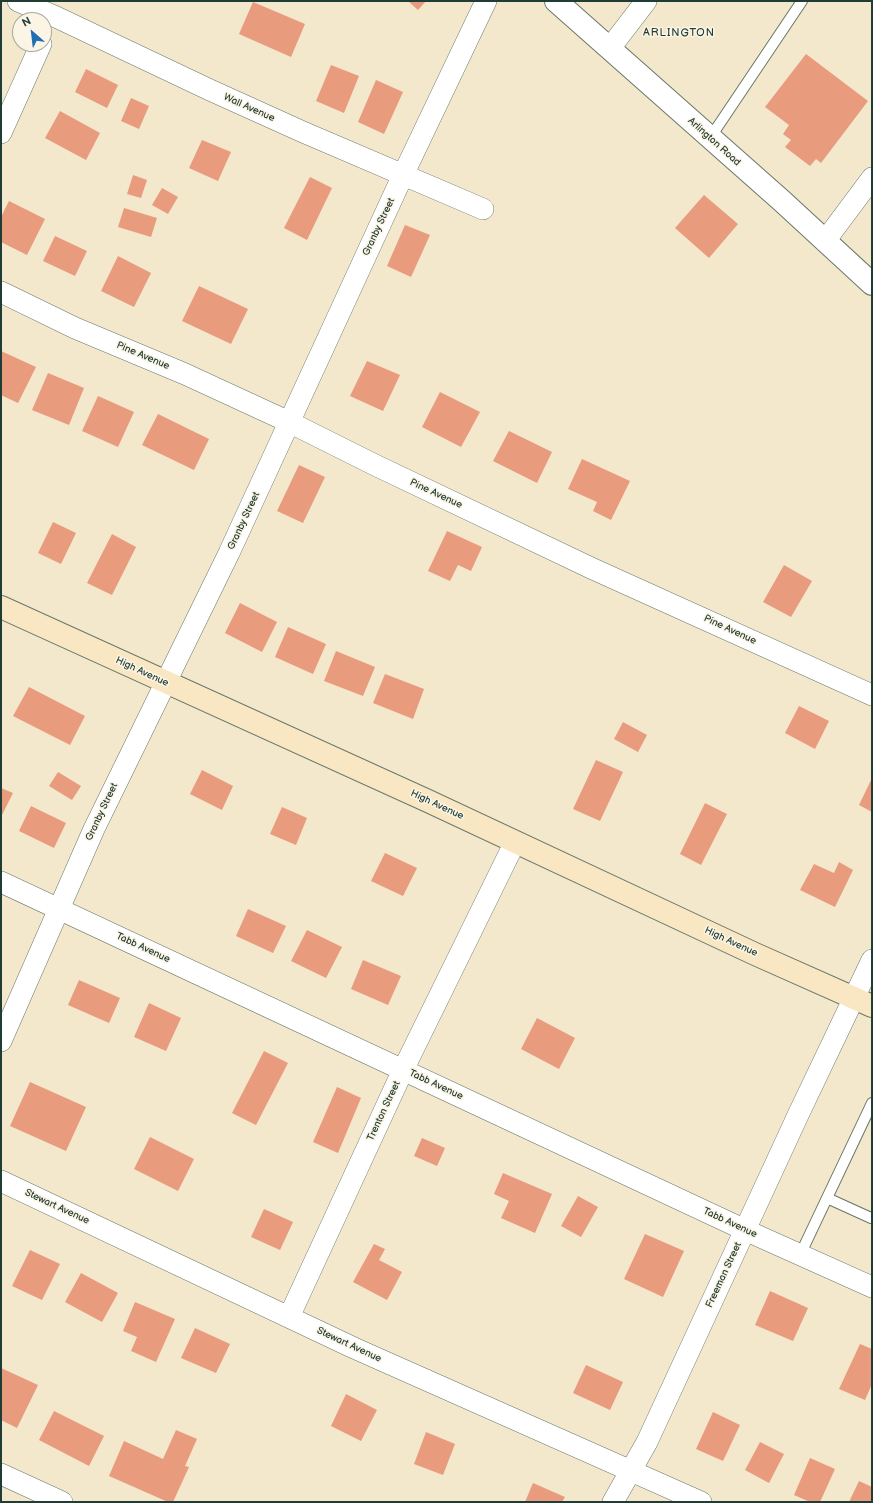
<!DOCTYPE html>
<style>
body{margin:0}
#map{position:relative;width:873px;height:1503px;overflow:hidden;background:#f3e7cc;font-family:"Balsamiq Sans",sans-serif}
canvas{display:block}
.frame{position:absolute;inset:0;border:2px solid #1f3d34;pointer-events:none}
.north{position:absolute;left:12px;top:12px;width:40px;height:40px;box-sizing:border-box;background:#fcf5e5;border:1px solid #a4ab9e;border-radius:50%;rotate:332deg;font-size:11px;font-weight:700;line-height:16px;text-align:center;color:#1f3d34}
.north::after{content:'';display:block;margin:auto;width:14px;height:18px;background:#1f6fb2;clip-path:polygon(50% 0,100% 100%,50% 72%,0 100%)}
</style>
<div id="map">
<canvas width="873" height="1503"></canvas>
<div class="frame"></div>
<div class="north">N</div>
</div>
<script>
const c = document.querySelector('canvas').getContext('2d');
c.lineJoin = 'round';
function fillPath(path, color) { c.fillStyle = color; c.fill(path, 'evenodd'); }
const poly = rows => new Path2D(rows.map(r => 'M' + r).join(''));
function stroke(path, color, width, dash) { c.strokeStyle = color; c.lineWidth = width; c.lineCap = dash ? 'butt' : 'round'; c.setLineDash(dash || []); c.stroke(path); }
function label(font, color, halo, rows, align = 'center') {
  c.font = font + ' "Balsamiq Sans",sans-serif'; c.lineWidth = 3; c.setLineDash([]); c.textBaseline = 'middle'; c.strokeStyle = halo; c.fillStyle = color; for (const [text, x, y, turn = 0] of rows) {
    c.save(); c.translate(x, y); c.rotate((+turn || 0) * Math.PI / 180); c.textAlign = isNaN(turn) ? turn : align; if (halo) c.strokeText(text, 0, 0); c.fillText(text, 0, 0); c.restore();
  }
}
const building = poly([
 [408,1,426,1,418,10],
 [253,2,305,24,291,57,239,34],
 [806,54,868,101,821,163,816,159,810,166,785,147,791,140,783,134,789,125,765,107],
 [331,65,359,76,344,113,316,101],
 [86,69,118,85,107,108,75,92],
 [376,80,403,92,384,134,358,122],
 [131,98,149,106,139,129,121,121],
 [60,111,100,133,86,160,45,138],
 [202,140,231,152,218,181,189,168],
 [133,175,147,180,141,198,127,194],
 [310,177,332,188,307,240,284,228],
 [162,188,178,197,168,214,152,205],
 [704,195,738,224,709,258,675,228],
 [9,201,45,219,27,255,1,242,1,217],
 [124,208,157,218,151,237,118,227],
 [405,225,430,235,411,277,387,266],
 [55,236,87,251,75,276,43,261],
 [118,256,151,273,134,307,101,291],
 [199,286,248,309,231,344,182,321],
 [1,351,36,367,18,403,1,395],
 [367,361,400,375,383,411,350,396],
 [48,373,84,388,69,425,32,410],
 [440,392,480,412,461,447,422,427],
 [98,396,134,412,118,447,82,431],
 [158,414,209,439,194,470,142,445],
 [509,431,552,452,537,483,493,461],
 [582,459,630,481,611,520,593,511,597,502,568,489],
 [299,465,325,477,303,523,277,511],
 [53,522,76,533,61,564,38,553],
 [447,531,482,547,471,571,458,565,450,581,428,571],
 [112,534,136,547,112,595,87,583],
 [784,565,812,581,791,617,763,602],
 [240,603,277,622,262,652,225,633],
 [288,627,326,644,313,674,275,657],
 [336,651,375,667,363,696,324,681],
 [385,674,424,689,413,719,373,703],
 [29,687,85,716,70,745,13,716],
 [799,706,829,721,815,749,785,733],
 [623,722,647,735,638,752,614,739],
 [596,760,623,772,600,821,573,809],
 [202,770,233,786,222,810,190,794],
 [58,772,81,786,72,800,49,786],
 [872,778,872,812,859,805],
 [1,788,13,793,1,817],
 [705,803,727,814,701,865,680,854],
 [31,806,66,823,54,848,19,831],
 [282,807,307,818,296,845,270,834],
 [385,853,417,868,403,896,371,881],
 [839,862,853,870,835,907,800,890,814,864,834,873],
 [248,909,286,926,273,953,236,936],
 [307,930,342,947,326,978,291,961],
 [363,960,401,976,388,1005,351,989],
 [79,980,120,998,109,1023,68,1005],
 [149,1003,181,1018,166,1051,134,1037],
 [537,1018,575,1038,559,1069,521,1049],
 [264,1051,288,1063,256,1125,232,1113],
 [30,1082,86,1107,66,1151,10,1126],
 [337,1087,361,1098,338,1153,313,1142],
 [150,1137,194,1159,178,1191,134,1169],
 [422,1138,445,1148,437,1166,414,1156],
 [503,1173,552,1194,535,1233,501,1218,509,1201,494,1194],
 [578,1196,598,1207,581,1237,561,1226],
 [264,1209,293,1222,280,1250,251,1237],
 [645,1234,684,1251,663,1297,624,1279],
 [374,1244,385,1249,379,1260,402,1272,387,1300,353,1282],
 [30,1250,60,1264,42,1300,12,1286],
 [81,1273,118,1293,102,1322,65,1302],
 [770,1291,808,1308,793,1341,755,1325],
 [135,1302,175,1319,156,1362,131,1351,137,1337,123,1331],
 [195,1328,230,1344,216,1373,181,1358],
 [860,1344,872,1349,872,1384,865,1400,839,1389],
 [586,1365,623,1382,610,1410,573,1393],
 [1,1368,38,1385,17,1428,1,1420],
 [346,1394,377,1410,361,1441,331,1426],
 [54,1411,104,1436,89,1466,39,1440],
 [713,1412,740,1425,723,1461,696,1449],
 [176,1430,197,1439,185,1466,189,1467,173,1502,168,1502,109,1476,124,1441,163,1459],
 [426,1432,455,1444,443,1475,414,1464],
 [760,1442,784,1454,769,1483,745,1470],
 [810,1458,835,1469,820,1502,810,1502,794,1495],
 [859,1481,872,1487,872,1502,849,1502],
 [533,1483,565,1497,562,1502,525,1502]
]);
const service = poly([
 [710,138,802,1],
 [827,1198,871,1218,872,1217],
 [800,1255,872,1103]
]);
const minor = poly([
 [18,1,54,16,210,90,303,132,483,209],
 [610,48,646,1],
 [1,133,41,44],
 [825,241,872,178],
 [1,292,75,328,185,374,289,422,375,465,591,568,872,695],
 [1,882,745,1230,872,1287],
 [1,1041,94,829,229,553,403,175,486,1],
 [1,1181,354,1348,701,1502],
 [289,1317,403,1070,515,842],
 [1,1474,62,1502],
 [613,1502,647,1442,799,1113,872,960]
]);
const tertiary = poly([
 [556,1,782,201,872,284]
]);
const secondary = poly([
 [1,607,428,801,755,954,872,1006]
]);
const streetNames = [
 ["Wall Avenue",249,108,24],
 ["Arlington Road",714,142,42],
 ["Granby Street",379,227,-65],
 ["Pine Avenue",143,356,23],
 ["Pine Avenue",436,494,25],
 ["Granby Street",244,521,-65],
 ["Pine Avenue",730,630,25],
 ["High Avenue",142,672,25],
 ["High Avenue",437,805,25],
 ["Granby Street",102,812,-65],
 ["High Avenue",731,942,25],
 ["Tabb Avenue",143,948,25],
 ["Tabb Avenue",436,1085,25],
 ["Trenton Street",384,1111,-65],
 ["Stewart Avenue",57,1207,25],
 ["Tabb Avenue",730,1223,25],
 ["Freeman Street",724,1275,-65],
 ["Stewart Avenue",349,1345,25]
];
const neighbourhoodNames = [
 ["ARLINGTON",679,33]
];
fillPath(building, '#e99b7e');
stroke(service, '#697869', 12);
stroke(minor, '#697869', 22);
stroke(tertiary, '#697869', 24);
stroke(secondary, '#697869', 24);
stroke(service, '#fff', 10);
stroke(minor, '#fff', 21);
stroke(tertiary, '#fff', 22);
stroke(secondary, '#f9e7c3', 22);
label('10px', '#1f3d34', '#fcf5e5', streetNames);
c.letterSpacing = '1px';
label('11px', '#1f3d34', '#fcf5e5', neighbourhoodNames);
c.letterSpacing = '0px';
</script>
